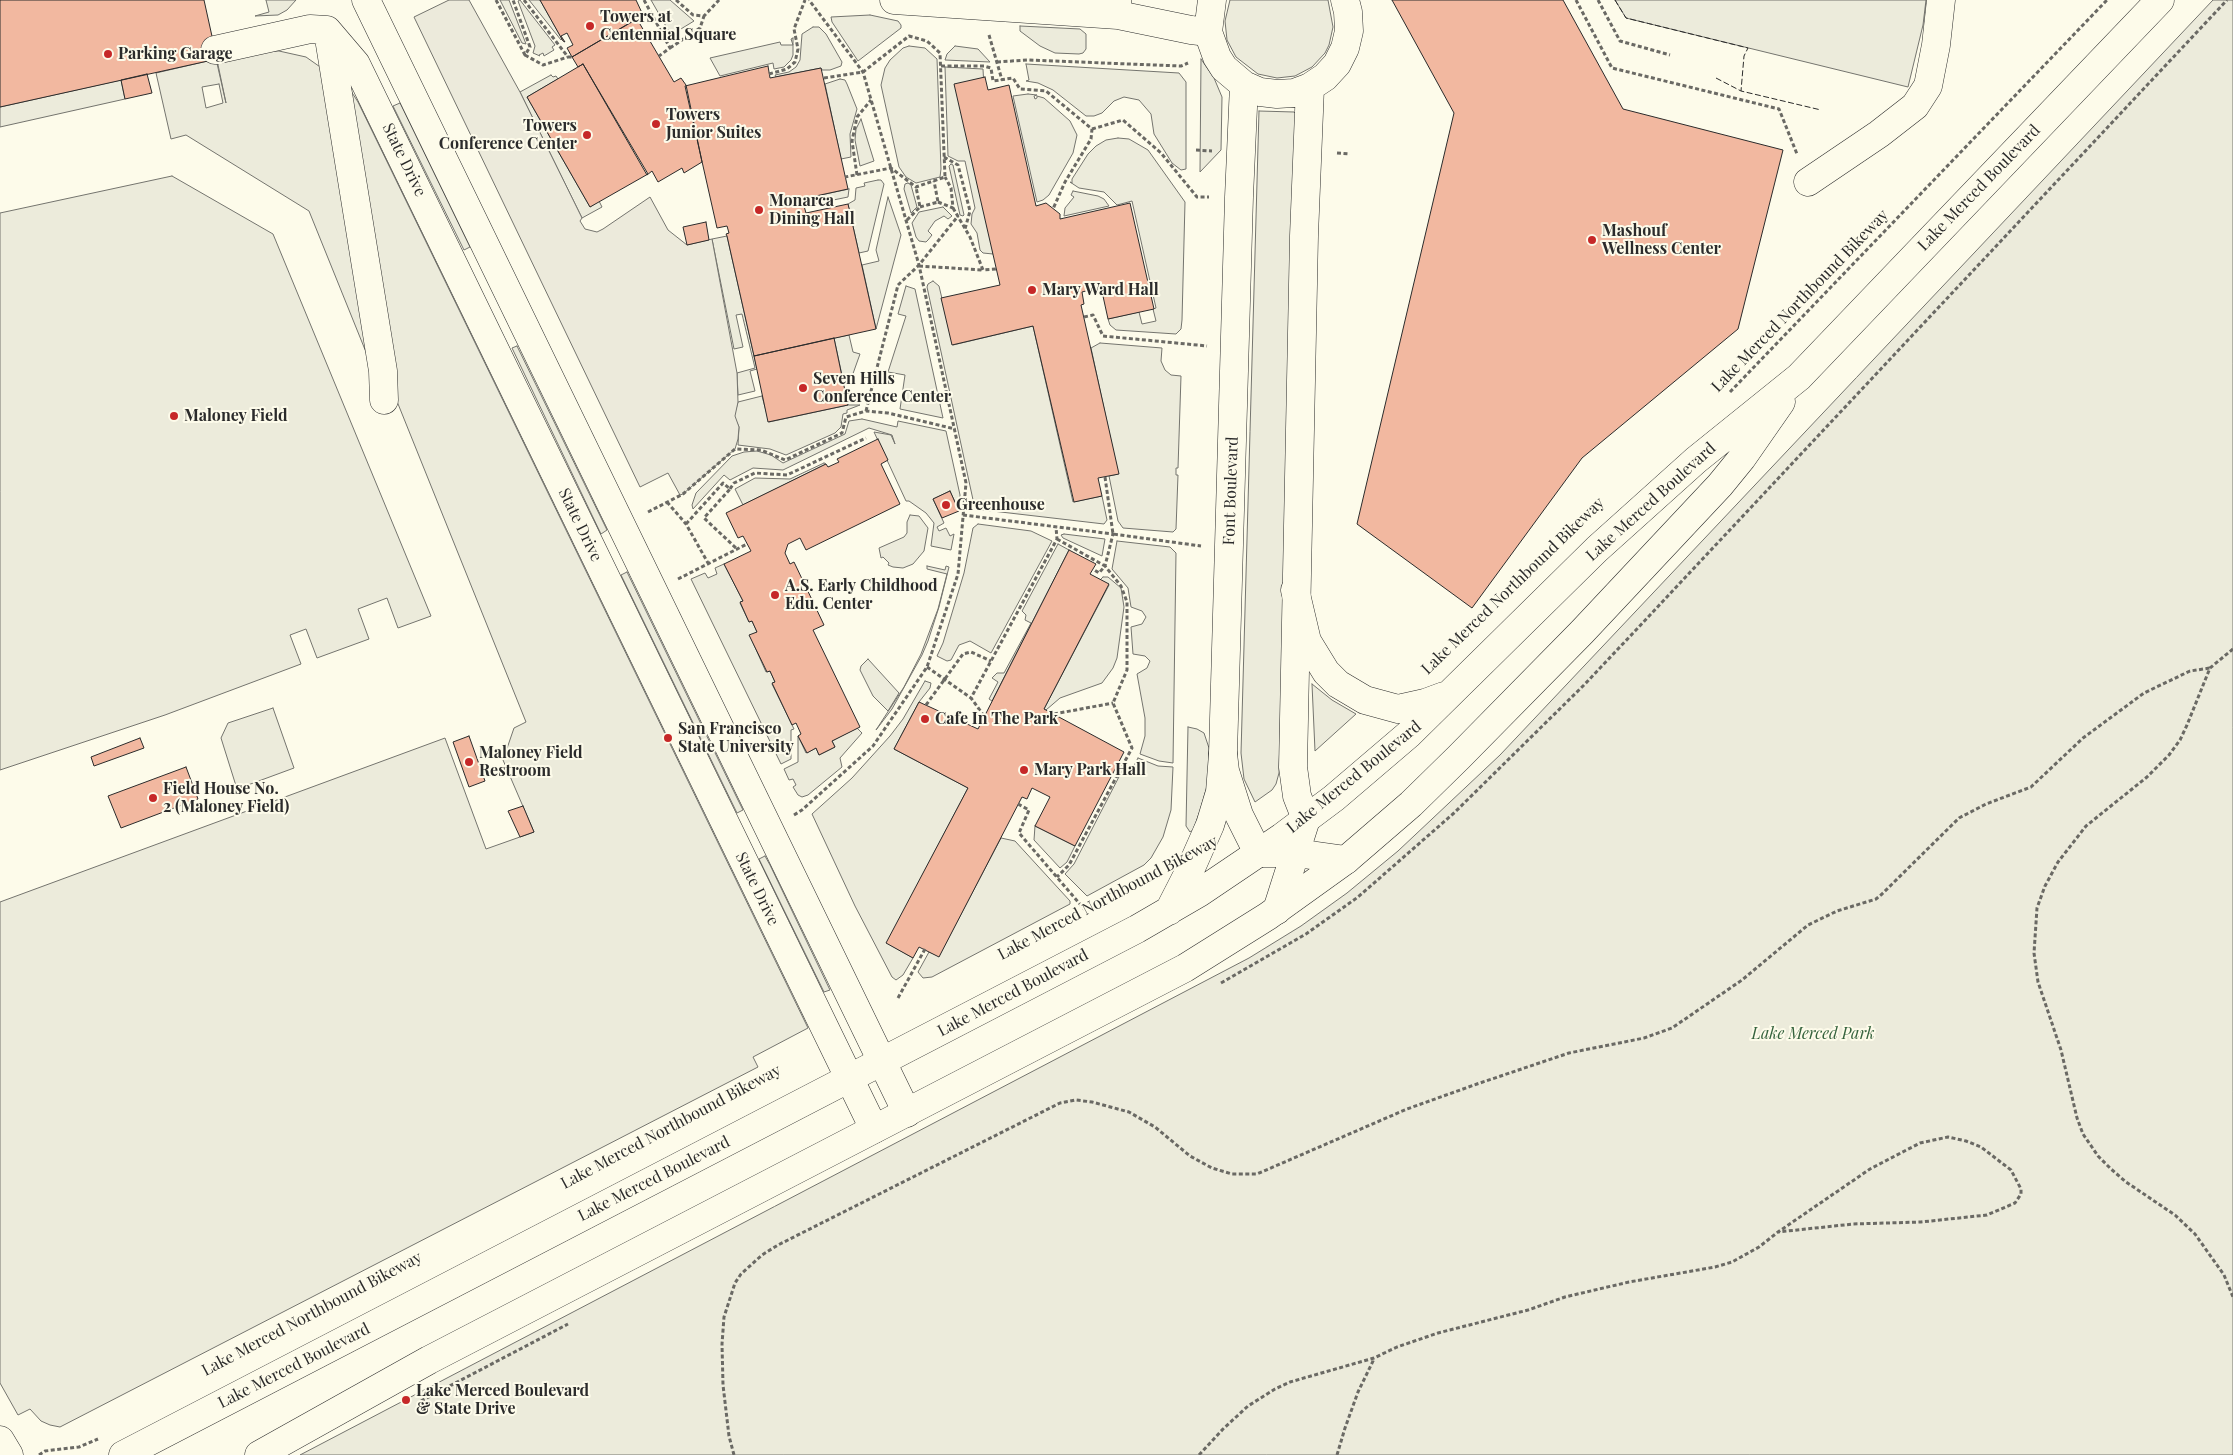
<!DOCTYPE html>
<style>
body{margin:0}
canvas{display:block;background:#fdfbea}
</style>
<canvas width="2233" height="1455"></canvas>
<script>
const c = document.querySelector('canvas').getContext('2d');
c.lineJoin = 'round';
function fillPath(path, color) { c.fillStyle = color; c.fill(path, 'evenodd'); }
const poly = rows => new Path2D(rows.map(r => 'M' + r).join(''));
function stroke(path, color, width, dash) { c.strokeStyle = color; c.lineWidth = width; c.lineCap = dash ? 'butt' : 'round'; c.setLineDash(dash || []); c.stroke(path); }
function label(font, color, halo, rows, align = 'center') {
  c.font = font + ' "Playfair Display",serif'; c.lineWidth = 4; c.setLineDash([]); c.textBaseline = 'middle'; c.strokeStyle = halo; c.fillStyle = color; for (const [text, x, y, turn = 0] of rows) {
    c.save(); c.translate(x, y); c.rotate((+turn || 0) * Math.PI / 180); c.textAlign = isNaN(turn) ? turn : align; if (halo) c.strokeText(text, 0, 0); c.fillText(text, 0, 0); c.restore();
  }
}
const green = poly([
 [266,0,296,0,287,10,278,15,255,16,269,12,266,0],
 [500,0,509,0,526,44,522,43,500,0],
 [520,0,555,45,552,47,554,50,544,56,543,53,539,55,540,56,533,53,535,46,518,1,520,0],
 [529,0,540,0,562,39,561,40,529,0],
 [651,0,670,0,694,21,671,35,651,0],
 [1230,0,1328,0,1333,27,1329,45,1325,53,1312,67,1295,76,1277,78,1258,74,1236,57,1227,40,1225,21,1230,0],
 [1615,0,1926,0,1923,25,1908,87,1626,18,1615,0],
 [2213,0,2233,0,2233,1455,300,1455,1249,958,1301,926,1347,893,1398,851,1500,755,2213,0],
 [870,15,898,21,901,25,901,28,858,61,832,22,831,17,870,15],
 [1020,26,1080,29,1086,34,1086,49,1083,53,1079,54,1055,53,1040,46,1020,31,1020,26],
 [813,27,819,27,826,34,842,62,841,66,830,70,822,70,821,68,776,77,775,75,789,72,796,67,800,60,802,34,813,27],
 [793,38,793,55,791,60,784,67,774,69,773,63,720,76,710,58,780,42,781,45,793,45,791,39,793,38],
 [909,46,925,48,937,59,941,169,940,177,916,183,906,177,899,167,881,85,885,68,890,60,903,48,909,46],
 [955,46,978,49,990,62,945,60,947,54,955,46],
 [268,51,279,51,306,57,323,69,370,362,309,211,186,135,171,139,156,73,216,59,226,103,217,60,268,51],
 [219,84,223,103,206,108,202,87,219,84],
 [1201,59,1214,78,1222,97,1221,150,1200,172,1201,59],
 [1026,64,1179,73,1186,82,1186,169,1181,170,1172,163,1154,134,1151,114,1139,100,1124,97,1114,101,1102,113,1094,116,1086,116,1053,90,1038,83,1026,81,1029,80,1026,64],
 [945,67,983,69,993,254,983,253,980,250,977,233,971,224,972,214,975,208,965,161,958,161,948,156,945,67],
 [551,75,553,77,556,76,558,79,527,97,590,207,599,201,602,207,582,218,520,92,551,75],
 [840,79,845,80,847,84,857,109,850,134,851,157,841,159,825,84,840,79],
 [121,80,125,99,0,127,0,107,121,80],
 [349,88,358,102,808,1028,753,1057,758,1067,60,1427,50,1425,41,1421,30,1409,18,1415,0,1383,0,902,445,738,486,849,534,832,503,760,514,728,526,722,388,379,349,88],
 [1028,94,1037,95,1034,96,1035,99,1037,98,1037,96,1044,98,1070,121,1077,135,1073,153,1049,195,1043,200,1037,202,1013,96,1028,94],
 [400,103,470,247,464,250,393,106,400,103],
 [1259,111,1294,112,1297,115,1279,773,1276,784,1272,790,1255,802,1244,779,1241,753,1259,111],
 [861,119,874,161,860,166,855,140,856,129,861,119],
 [1118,138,1129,139,1148,150,1185,202,1182,320,1181,329,1176,334,1116,330,1110,325,1108,319,1139,312,1142,324,1156,321,1153,309,1156,308,1132,201,1117,205,1104,192,1079,188,1070,182,1072,183,1072,179,1088,154,1096,146,1106,140,1118,138],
 [951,164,953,165,964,215,963,216,960,215,949,166,951,164],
 [172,176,273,234,431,616,398,628,387,598,358,609,369,639,317,658,306,629,290,635,301,664,165,715,0,770,0,213,172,176],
 [878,180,881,180,884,184,868,251,859,253,848,204,855,200,856,188,865,186,864,183,878,180],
 [908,183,911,185,917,207,911,213,904,189,905,184,908,183],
 [849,189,848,197,804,206,802,199,849,189],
 [1073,191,1098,196,1104,199,1109,206,1064,216,1065,208,1074,197,1071,195,1073,191],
 [888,197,901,235,876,329,862,265,879,261,876,250,888,197],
 [943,207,952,216,948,219,944,216,935,221,928,231,932,235,928,240,926,242,919,241,916,237,912,223,919,212,943,207],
 [727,236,757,369,750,371,755,391,738,395,737,373,755,368,742,314,736,315,743,347,734,349,712,239,727,236],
 [933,281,939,286,953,345,1033,326,1073,502,1102,496,1107,520,1104,524,975,509,927,287,928,284,933,281],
 [906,286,915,289,943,418,900,409,905,375,888,372,906,316,898,314,906,286],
 [849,335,853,352,860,354,850,382,843,380,834,338,849,335],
 [1100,343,1162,348,1161,361,1165,370,1171,375,1181,376,1178,468,1176,468,1176,475,1178,475,1176,529,1173,532,1123,528,1118,521,1109,476,1118,474,1091,348,1100,343],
 [517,346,607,530,601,534,512,348,517,346],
 [762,396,769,422,848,405,860,405,847,410,847,413,843,414,841,427,835,433,786,455,770,449,738,445,739,427,734,416,738,402,762,396],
 [862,419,897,427,898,421,946,431,960,495,959,511,950,491,933,499,944,523,937,527,939,531,946,528,950,536,954,534,951,550,931,546,934,523,926,513,909,501,906,501,874,432,891,435,895,444,892,435,869,428,783,470,753,468,730,480,724,475,693,509,692,505,696,493,732,456,744,452,757,451,771,455,783,463,845,434,849,421,862,419],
 [824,463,826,464,743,505,735,489,755,478,790,479,824,463],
 [910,515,919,516,928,528,924,551,913,564,903,568,893,567,888,565,889,563,883,557,881,558,879,548,904,537,907,533,907,522,910,515],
 [978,524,1031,531,1052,541,991,653,970,641,959,645,951,660,947,661,937,656,943,643,964,573,973,528,978,524],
 [1064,534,1105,539,1102,556,1063,538,1061,535,1064,534],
 [1117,541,1170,547,1176,553,1173,763,1159,761,1140,754,1145,736,1145,718,1137,674,1147,668,1150,661,1145,656,1133,654,1131,627,1142,624,1146,617,1142,611,1131,607,1128,588,1112,569,1117,541],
 [1058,544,1069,550,992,701,989,699,998,682,992,678,997,673,1004,673,1031,623,1025,620,1026,615,1022,611,1058,544],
 [724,564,743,601,740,603,749,622,752,621,757,632,750,636,766,672,770,671,775,682,772,684,794,729,791,730,791,759,781,764,691,579,705,573,708,578,717,574,715,568,724,564],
 [927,566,945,570,946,566,949,567,939,607,928,641,922,655,892,709,876,730,904,687,921,654,938,609,947,574,927,569,927,566],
 [627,572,738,800,743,810,737,813,621,575,627,572],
 [1103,577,1108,577,1121,588,1124,607,1117,658,1113,668,1102,683,1060,698,1046,710,1044,709,1109,585,1100,580,1103,577],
 [868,659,899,693,888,711,873,696,860,670,861,666,868,659],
 [925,681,931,683,930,688,919,702,894,749,968,788,887,943,913,958,903,975,896,980,892,977,855,906,812,814,852,778,890,736,903,719,925,681],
 [1312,684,1332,700,1356,714,1315,751,1312,684],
 [273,708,294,768,237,789,221,738,228,723,273,708],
 [1188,727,1197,729,1204,733,1209,748,1209,779,1200,811,1193,830,1190,832,1186,826,1188,727],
 [857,728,862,733,840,758,842,767,808,795,802,797,798,795,793,787,796,785,793,779,789,780,784,769,798,762,798,736,806,753,816,748,819,755,835,747,832,741,857,728],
 [1138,758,1158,766,1173,767,1171,810,1163,837,1151,858,1144,865,1087,896,1065,874,1074,864,1123,769,1130,773,1138,758],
 [1035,826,1075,846,1067,862,1060,868,1034,840,1035,826],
 [1001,838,1015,841,1070,901,1070,904,932,977,923,978,918,972,929,952,939,956,1001,838],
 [765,856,770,865,830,990,824,992,759,859,765,856]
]);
const parking = poly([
 [449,0,469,0,520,92,582,218,580,221,585,229,597,232,603,229,650,197,668,230,687,245,712,239,737,373,738,402,735,416,739,427,738,439,735,449,683,494,680,495,668,473,640,487,414,17,449,0]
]);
const building = poly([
 [0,0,204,0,217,59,0,107,0,0],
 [540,0,636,0,643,15,572,57,567,48,573,45,567,33,561,36,565,42,563,41,540,0],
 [1392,0,1563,0,1623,109,1783,150,1738,329,1582,458,1472,608,1357,524,1454,113,1392,0],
 [637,19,674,82,681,78,686,85,702,162,684,173,682,168,658,182,652,171,647,175,583,64,578,67,572,57,637,19],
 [583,64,648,174,590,207,527,97,583,64],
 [768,66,770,78,821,68,848,189,802,199,806,213,848,204,876,329,754,356,727,236,726,234,729,233,727,226,717,228,685,86,768,66],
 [147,74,152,93,125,99,121,80,147,74],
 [985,77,988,90,1009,85,1036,206,1046,203,1060,214,1060,219,1130,203,1154,309,1108,319,1101,287,1082,292,1084,304,1081,305,1119,474,1098,478,1102,496,1074,502,1033,326,952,345,941,298,1000,285,954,84,985,77],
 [706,222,709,240,687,245,683,227,706,222],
 [834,338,848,405,768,422,754,356,834,338],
 [878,439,888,460,881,464,900,504,806,550,800,538,788,544,785,553,790,564,794,562,824,625,813,630,860,727,832,741,835,747,819,755,816,748,807,753,798,736,801,734,796,723,792,725,772,683,775,682,770,671,767,672,749,635,757,632,752,621,749,622,740,602,743,601,724,564,751,551,743,536,738,538,726,513,826,464,828,467,839,462,837,459,878,439],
 [950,491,959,511,942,518,933,499,950,491],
 [1069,550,1096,564,1090,574,1109,584,1044,709,1124,752,1075,846,1035,826,1050,797,1032,788,1027,799,1022,797,939,957,919,947,913,958,886,943,968,788,894,749,919,702,978,729,1069,550],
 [469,736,485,781,469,787,453,742,469,736],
 [140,738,144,748,94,766,91,757,140,738],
 [186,767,198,799,121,828,108,796,186,767],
 [523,806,534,832,520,837,508,811,523,806]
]);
const path = poly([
 [496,0,525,55,530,47,513,0],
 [524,0,568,57,572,57],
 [644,0,670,48,659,56],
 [676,0,693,15,704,16,719,0],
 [1576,0,1612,68,1779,109,1797,154],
 [1598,0,1620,41,1670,55],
 [989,35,1002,80],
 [670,48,700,28,704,16],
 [525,55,543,65,568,57],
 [997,62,1027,60,1181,66,1188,63],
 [941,66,984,66,991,68,993,81,1013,78,1020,89,1046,91,1092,129,1091,139,1065,182,1053,209],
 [769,74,787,69,795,62,798,49,794,29,805,0],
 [824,78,863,72,909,36,927,41,940,53,945,177,916,187,891,168,845,177],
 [1092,129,1123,120,1161,153,1197,197,1209,197],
 [1196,150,1212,151],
 [1337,153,1350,154],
 [944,157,958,165,970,211,965,229],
 [857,175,852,141,857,117,871,100],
 [938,202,953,208,951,188,945,177],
 [920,207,938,202,934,181],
 [953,208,970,237,983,270,996,269],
 [907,220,920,207,916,187],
 [919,266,983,270],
 [1084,317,1093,315,1103,336,1207,346],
 [1730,392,2107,0],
 [866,411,898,285,919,265,958,216],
 [1105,477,1113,534,1201,546],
 [730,489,734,483,755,473,787,475,866,438],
 [667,502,686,524,708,563],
 [648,512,683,494,735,449,761,450,785,460,842,433,846,417,866,411,888,413,955,429],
 [963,515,1113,534,1105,566,1121,586,1127,602,1127,670,1113,703,1132,748,1069,865,1057,877],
 [686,524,723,483,730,489,704,518,737,549],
 [1057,539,1105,566,1099,573,1093,569],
 [678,579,747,544],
 [2233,649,2210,668,2187,725,2180,740,2169,755,2147,777,2086,826,2058,862,2045,886,2037,908,2034,953,2038,982,2061,1050,2077,1118,2083,1134,2098,1156,2111,1169,2126,1182,2175,1215,2195,1234,2224,1275,2233,1297],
 [927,667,971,698],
 [926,705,963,654,971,652,991,661],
 [1054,714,1113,703],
 [984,716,971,698,1057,539,1056,527],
 [1018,804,1029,810,1019,833,1085,910],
 [794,815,802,810,873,746,927,667,958,574,966,483,919,265,863,72,809,0],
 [1221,983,1306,934,1358,897,1454,813,1584,685,1635,631,2227,0],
 [898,998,925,949],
 [421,1401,568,1324],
 [39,1455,45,1451,79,1447,98,1439],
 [734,1455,729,1436,723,1385,722,1344,724,1317,735,1283,741,1274,762,1255,778,1245,1060,1103,1076,1100,1092,1102,1129,1112,1155,1127,1190,1156,1212,1168,1232,1174,1257,1174,1407,1109,1477,1084,1569,1053,1644,1038,1672,1028,1742,980,1808,925,1837,911,1876,899,1882,894,1959,818,1986,804,2031,787,2083,738,2144,693,2190,671,2210,668],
 [1199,1455,1223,1429,1248,1406,1275,1389,1290,1382,1374,1358,1397,1347,1438,1333,1528,1310,1565,1297,1629,1282,1715,1267,1732,1262,1759,1247,1778,1232,1870,1169,1920,1143,1948,1137,1966,1141,1981,1147,2011,1170,2021,1189,2021,1194,2015,1203,1987,1215,1921,1222,1853,1224,1778,1232],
 [1337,1455,1345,1428,1358,1392,1374,1359]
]);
const minor = poly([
 [366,0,907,1113],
 [894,0,1118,15],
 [1117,0,1118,15,1191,30,1208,32],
 [1212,0,1208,32,1217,57,1224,68,1244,85,1260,92,1277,94,1294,93,1310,87,1325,77,1337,64,1345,48,1349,31,1348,12,1345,0],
 [328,32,383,371,384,400],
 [215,50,310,29,327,30,356,64,874,1129],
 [1244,85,1239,197,1223,754,1225,771,1239,815,1258,853,1296,853,1346,860],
 [1808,182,1879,134,1915,106,1928,86,1936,45,1941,0],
 [1277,910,1306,819,1297,796,1293,767,1304,236,1310,87],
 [0,1440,9,1455]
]);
const major = poly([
 [1295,590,1307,641,1326,672,1338,684,1365,700,1398,709,1425,703,1444,696],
 [1169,911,1191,868,1210,825,1220,792,1223,754],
 [123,1455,1137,929,1199,893,1282,837,1334,798,1409,734,1597,549,1696,460,1799,377,2160,0],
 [259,1455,429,1360,1185,968,1268,916,1346,860,1411,804,1459,757,1582,632,1720,485,1742,458,1781,402]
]);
const fence = poly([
 [1615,0,1626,18,1748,48,1744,56,1741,91],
 [1716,78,1741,91,1821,110]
]);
const markers = [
 [590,26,5,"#c62828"],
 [108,54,5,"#c62828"],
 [656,124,5,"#c62828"],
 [587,135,5,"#c62828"],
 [759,210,5,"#c62828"],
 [1592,240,5,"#c62828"],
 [1032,290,5,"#c62828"],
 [803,388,5,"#c62828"],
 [174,416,5,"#c62828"],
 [946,505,5,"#c62828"],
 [775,595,5,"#c62828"],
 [925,719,5,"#c62828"],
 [668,738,5,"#c62828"],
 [469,762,5,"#c62828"],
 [1024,770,5,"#c62828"],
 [153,798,5,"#c62828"],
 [406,1400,5,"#c62828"]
];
const poiNames = [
 ["Towers at",600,17],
 ["Centennial Square",600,35],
 ["Parking Garage",118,54],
 ["Towers",666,115],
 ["Junior Suites",666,133],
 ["Towers",577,126,"right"],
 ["Conference Center",577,144,"right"],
 ["Monarca",769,201],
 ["Dining Hall",769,219],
 ["Mashouf",1602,231],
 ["Wellness Center",1602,249],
 ["Mary Ward Hall",1042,290],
 ["Seven Hills",813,379],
 ["Conference Center",813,397],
 ["Maloney Field",184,416],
 ["Greenhouse",956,505],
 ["A.S. Early Childhood",785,586],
 ["Edu. Center",785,604],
 ["Cafe In The Park",935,719],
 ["San Francisco",678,729],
 ["State University",678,747],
 ["Maloney Field",479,753],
 ["Restroom",479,771],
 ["Mary Park Hall",1034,770],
 ["Field House No.",163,789],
 ["2 (Maloney Field)",163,807],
 ["Lake Merced Boulevard",416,1391],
 ["& State Drive",416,1409]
];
const streetNames = [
 ["State Drive",404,160,64],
 ["Lake Merced Boulevard",1979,188,-46],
 ["Lake Merced Northbound Bikeway",1800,301,-46],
 ["Font Boulevard",1231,491,-88],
 ["Lake Merced Boulevard",1651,502,-42],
 ["State Drive",580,525,64],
 ["Lake Merced Northbound Bikeway",1513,586,-44],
 ["Lake Merced Boulevard",1354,777,-39],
 ["State Drive",757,889,64],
 ["Lake Merced Northbound Bikeway",1108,898,-28],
 ["Lake Merced Boulevard",1013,993,-28],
 ["Lake Merced Northbound Bikeway",671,1127,-28],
 ["Lake Merced Boulevard",654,1179,-27],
 ["Lake Merced Northbound Bikeway",312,1314,-28],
 ["Lake Merced Boulevard",294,1366,-27]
];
const parkNames = [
 ["Lake Merced Park",1813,1034]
];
fillPath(green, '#ecebdb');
stroke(green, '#74746e', 1);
fillPath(parking, '#eceadb');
stroke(parking, '#74746e', 1);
fillPath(building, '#f2b8a0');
stroke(building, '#2b2b2b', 1);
stroke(minor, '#2b2b2b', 29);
stroke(major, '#2b2b2b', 29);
stroke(path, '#6a6964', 3, [4, 2.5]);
stroke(minor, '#fdfbea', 28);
stroke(major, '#fdfbea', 28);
stroke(fence, '#2b2b2b', 1, [6, 2.5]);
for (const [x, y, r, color] of markers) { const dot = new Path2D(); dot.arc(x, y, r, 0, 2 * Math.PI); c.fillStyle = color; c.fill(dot); stroke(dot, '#fdfbea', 2); }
label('bold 16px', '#2b2b2b', '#fdfbea', poiNames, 'left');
label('16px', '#2b2b2b', '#fdfbea', streetNames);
label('italic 16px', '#34623c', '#fdfbea', parkNames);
</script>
